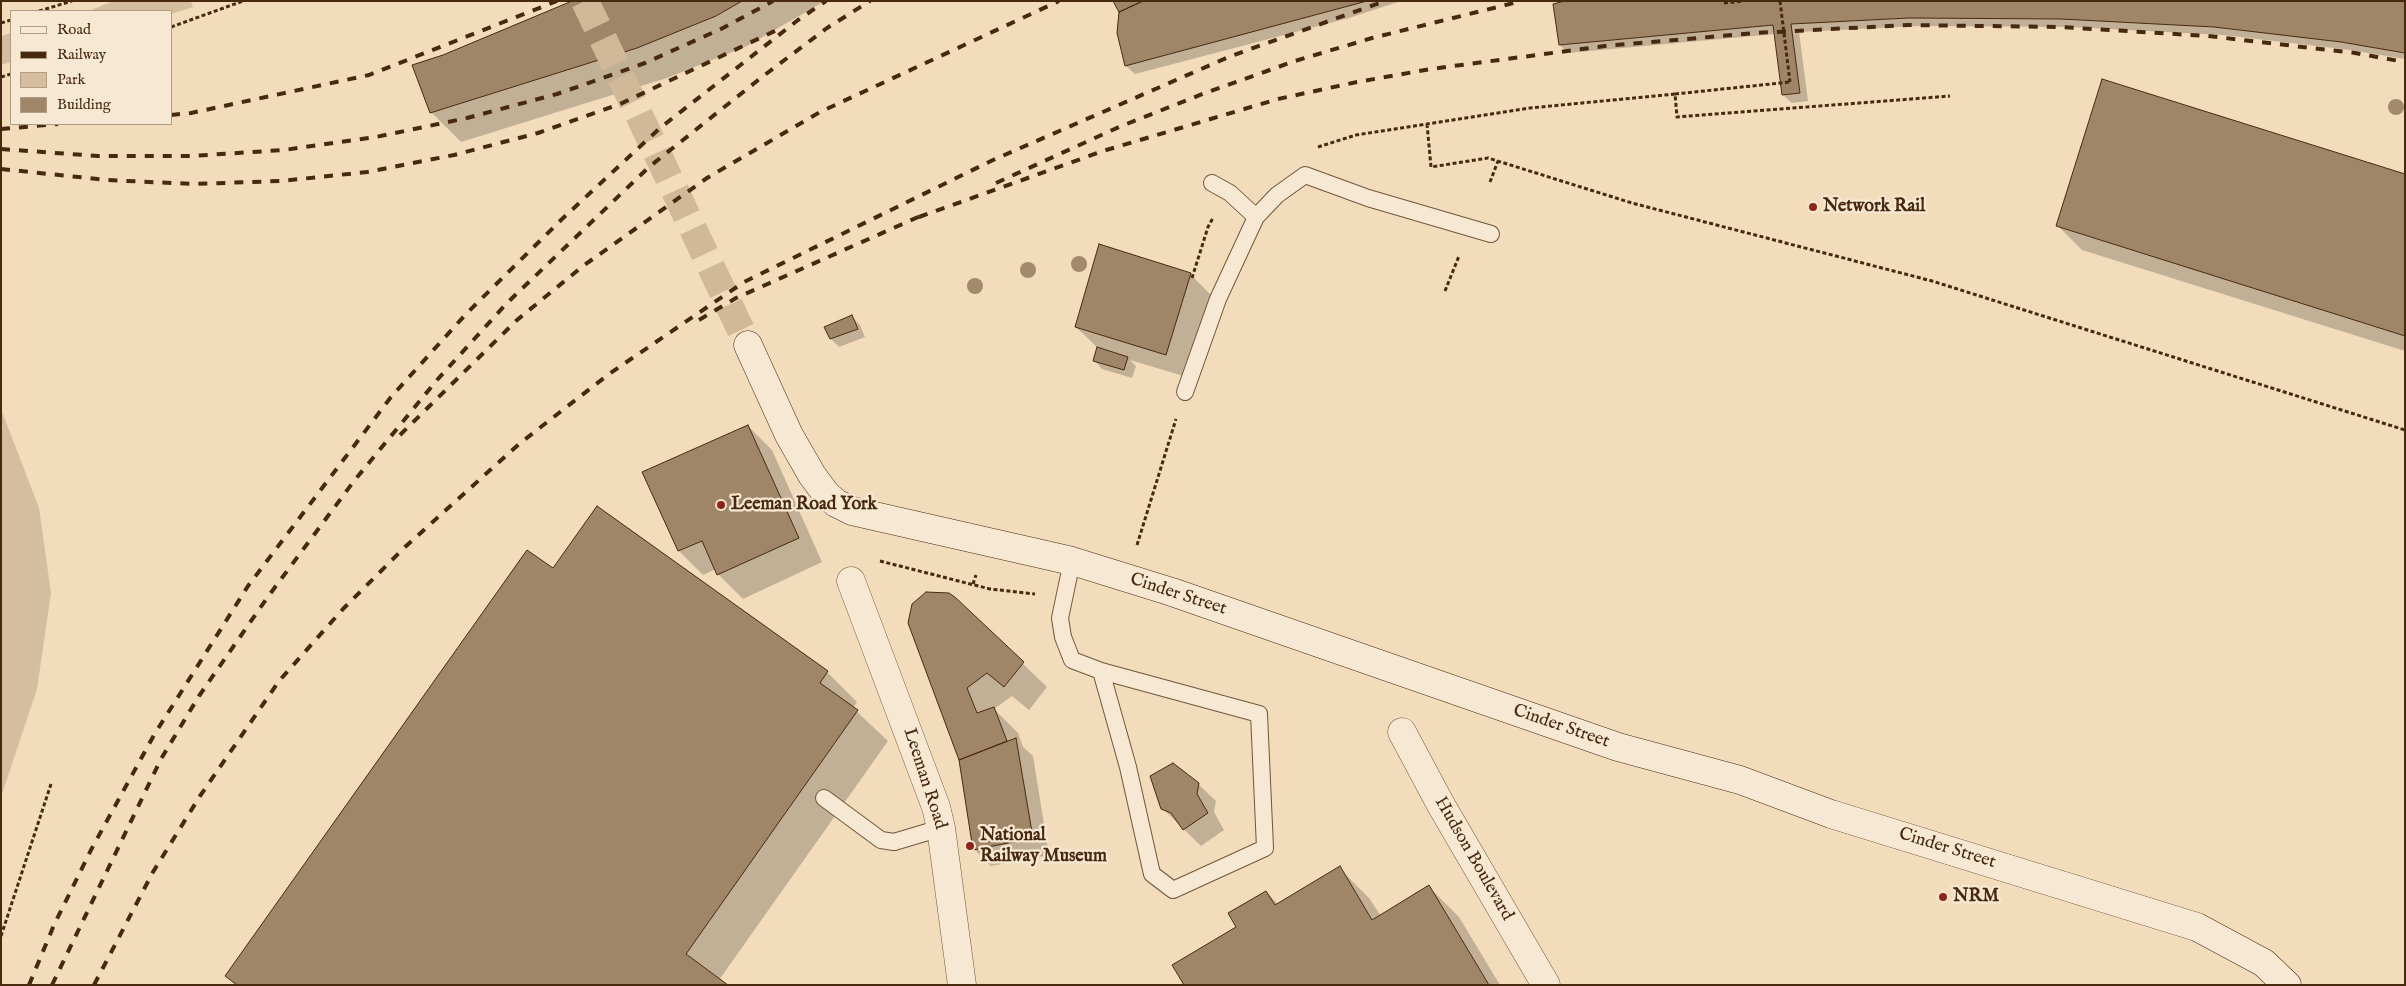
<!DOCTYPE html>
<style>
body{margin:0}
#map{position:relative;width:2406px;height:986px;overflow:hidden;background:#f2dcbc;font-family:"IM FELL English",serif}
canvas{display:block}
.frame{position:absolute;inset:0;border:2px solid #47290f;pointer-events:none}
.legend{position:absolute;left:10px;top:10px;width:162px;height:115px;box-sizing:border-box;background:#f7e8d3;border:1px solid #b19c85;margin:0;padding:6px 9px;list-style:none;font-size:15px;color:#47290f}
.legend li{display:flex;align-items:center;gap:10px;height:25px}
.legend b{width:25px;border:1px solid #b19c85}
</style>
<div id="map">
<canvas width="2406" height="986"></canvas>
<div class="frame"></div>
<ul class="legend">
<li><b style="height:6px;background:#f7e8d3"></b>Road</li>
<li><b style="height:6px;background:#47290f"></b>Railway</li>
<li><b style="height:14px;background:#d5be9f"></b>Park</li>
<li><b style="height:14px;background:#a08669"></b>Building</li>
</ul>
</div>
<script>
const c = document.querySelector('canvas').getContext('2d');
c.lineJoin = 'round';
function fillPath(path, color) { c.fillStyle = color; c.fill(path, 'evenodd'); }
const poly = rows => new Path2D(rows.map(r => 'M' + r).join(''));
function stroke(path, color, width, dash) { c.strokeStyle = color; c.lineWidth = width; c.lineCap = dash ? 'butt' : 'round'; c.setLineDash(dash || []); c.stroke(path); }
function label(font, color, halo, rows, align = 'center') {
  c.font = font + ' "IM FELL English",serif'; c.lineWidth = 4.5; c.setLineDash([]); c.textBaseline = 'middle'; c.strokeStyle = halo; c.fillStyle = color; for (const [text, x, y, turn = 0] of rows) {
    c.save(); c.translate(x, y); c.rotate((+turn || 0) * Math.PI / 180); c.textAlign = isNaN(turn) ? turn : align; if (halo) c.strokeText(text, 0, 0); c.fillText(text, 0, 0); c.restore();
  }
}
const green = poly([
 [114,1,191,1,193,7,171,14,171,11,88,11],
 [11,33,11,62,1,65,1,36],
 [1,409,39,508,51,593,37,689,1,797]
]);
const shadow = poly([
 [575,1,825,1,747,46,667,78,461,142,431,112,443,56],
 [1115,1,1401,1,1349,18,1135,74,1126,66,1118,32,1120,12],
 [1571,1,2405,1,2405,59,2350,50,2223,35,2070,27,1918,26,1799,32,1808,101,1792,103,1783,95,1775,34,1568,53,1560,45],
 [2405,176,2405,351,2082,250,2058,226],
 [1190,274,1214,298,1190,378,1130,360,1136,366,1132,378,1102,369,1094,360,1098,348,1076,327],
 [852,317,860,325,865,337,839,347,831,339],
 [748,426,772,450,822,562,743,599,718,574,716,569,703,575,679,551],
 [553,570,827,672,857,702,853,708,888,741,719,980,726,985,235,985,227,976],
 [955,599,1047,687,1029,710,1012,696,994,709,1018,733,1023,747,1033,756,1049,855,991,866,974,849,960,759],
 [1198,784,1216,801,1214,812,1224,830,1201,846,1162,808],
 [1339,868,1369,898,1381,916,1429,887,1459,917,1500,985,1185,985,1238,928,1266,892,1278,904]
]);
const building = poly([
 [572,1,742,1,716,16,637,48,430,113,412,65,443,55,572,1],
 [1113,1,1143,1,1119,12,1113,1],
 [1143,1,1367,1,1125,66,1117,33,1119,12,1143,1],
 [1565,1,2405,1,2405,53,2341,42,2214,27,2061,19,1909,18,1791,24,1800,93,1782,95,1773,25,1559,45,1553,4,1565,1],
 [2102,79,2405,174,2405,336,2056,226,2102,79],
 [1099,244,1191,273,1166,355,1075,327,1099,244],
 [852,315,858,329,830,339,824,327,852,315],
 [1097,347,1128,357,1124,370,1093,361,1097,347],
 [748,425,799,538,717,575,702,541,678,551,642,472,748,425],
 [597,506,828,671,820,683,858,710,686,954,728,985,237,985,225,976,527,550,553,568,597,506],
 [926,592,949,593,956,598,1024,662,1004,687,987,673,967,688,977,713,994,707,1007,741,959,760,908,623,912,604,926,592],
 [1016,738,1033,838,973,850,959,760,1016,738],
 [1173,763,1199,783,1197,794,1208,813,1183,830,1171,813,1161,809,1150,776,1173,763],
 [1340,866,1372,920,1429,885,1489,985,1184,985,1172,965,1236,927,1228,913,1266,891,1275,905,1340,866]
]);
const secondaryTunnel = poly([
 [585,1,748,345]
]);
const path = poly([
 [1724,3,1743,1],
 [39,11,72,1],
 [1,23,11,20],
 [171,27,243,1],
 [1,77,11,74],
 [1675,94,1790,82],
 [1427,124,1431,167,1488,158,1632,203,1932,281,2405,430],
 [1318,147,1356,135,1530,108,1675,94,1677,117,1950,96],
 [1490,182,1498,161],
 [1192,278,1208,227,1213,218],
 [1445,291,1459,256],
 [1137,545,1176,419],
 [880,561,990,589,1035,594],
 [973,584,976,575],
 [1,936,51,784]
]);
const lane = poly([
 [1212,183,1230,193,1256,217],
 [1185,392,1218,299,1256,217,1277,195,1305,175,1368,198,1491,234],
 [1072,561,1060,618,1063,637,1072,660,1101,671,1259,714,1265,848,1173,890,1152,874,1128,767,1101,671],
 [824,798,881,840,894,842,941,828]
]);
const street = poly([
 [851,581,936,807,941,828,962,985],
 [1402,732,1441,805,1546,985]
]);
const secondary = poly([
 [748,345,789,435,812,475,826,494,836,503,852,511,1072,561,1172,592,1618,747,1740,780,1831,814,2197,927,2264,963,2287,985]
]);
const rail = poly([
 [171,115,191,113,369,75,557,1],
 [1,129,58,124],
 [1,149,98,156,191,156,284,150,376,137,467,118,557,94,645,63,723,28,773,1],
 [1,169,107,180,194,184,281,181,367,172,454,155,538,133,620,104,779,29],
 [996,183,1119,127,1205,93,1295,61,1372,38,1522,1],
 [919,217,1103,151,1278,99,1357,82,1431,69,1605,46,1756,33,1908,25,2060,27,2208,36,2355,53,2405,62],
 [699,320,736,298,925,214],
 [400,435,517,320,583,266,707,178,820,112,1059,1],
 [29,985,54,925,92,848,154,735,248,586,391,397,466,314,561,220,660,128,798,20,826,1],
 [52,985,161,759,199,696,267,598,354,481,437,380,507,303,649,167,762,77,827,28,870,1],
 [94,985,153,872,200,796,279,681,343,609,405,547,519,444,609,374,744,282,993,160,1231,56,1385,1]
]);
const pathBridge = poly([
 [1780,1,1790,82]
]);
const trees = [
 [2396,107],
 [1079,264],
 [1028,270],
 [975,286]
];
const markers = [
 [1813,207,5,"#8f2418"],
 [721,505,5,"#8f2418"],
 [970,846,5,"#8f2418"],
 [1943,897,5,"#8f2418"]
];
const poiNames = [
 ["Network Rail",1823,207],
 ["Leeman Road York",731,505],
 ["National",980,836],
 ["Railway Museum",980,857],
 ["NRM",1953,897]
];
const streetNames = [
 ["Cinder Street",1178,595,18],
 ["Cinder Street",1561,727,19],
 ["Leeman Road",924,779,72],
 ["Cinder Street",1947,849,17],
 ["Hudson Boulevard",1473,859,60]
];
fillPath(green, '#d5be9f');
fillPath(shadow, '#0003');
fillPath(building, '#a08669');
stroke(building, '#47290f', 1);
stroke(secondaryTunnel, '#d0b899', 28, [28, 14]);
stroke(lane, '#72563a', 18);
stroke(street, '#72563a', 29);
stroke(secondary, '#47290f', 29);
stroke(path, '#47290f', 3, [4, 2.5]);
stroke(lane, '#f7e8d3', 16);
stroke(street, '#f7e8d3', 28);
stroke(secondary, '#f7e8d3', 28);
stroke(rail, '#47290f', 4, [9, 9]);
stroke(pathBridge, '#47290f', 3, [4, 2.5]);
c.fillStyle = '#a38a6d';
for (const [x, y] of trees) { c.beginPath(); c.arc(x, y, 8, 0, 2 * Math.PI); c.fill(); }
for (const [x, y, r, color] of markers) { const dot = new Path2D(); dot.arc(x, y, r, 0, 2 * Math.PI); c.fillStyle = color; c.fill(dot); stroke(dot, '#f7e8d3', 2); }
label('bold 18px', '#47290f', '#f7e8d3', poiNames, 'left');
label('18px', '#47290f', '#f7e8d3', streetNames);
</script>
